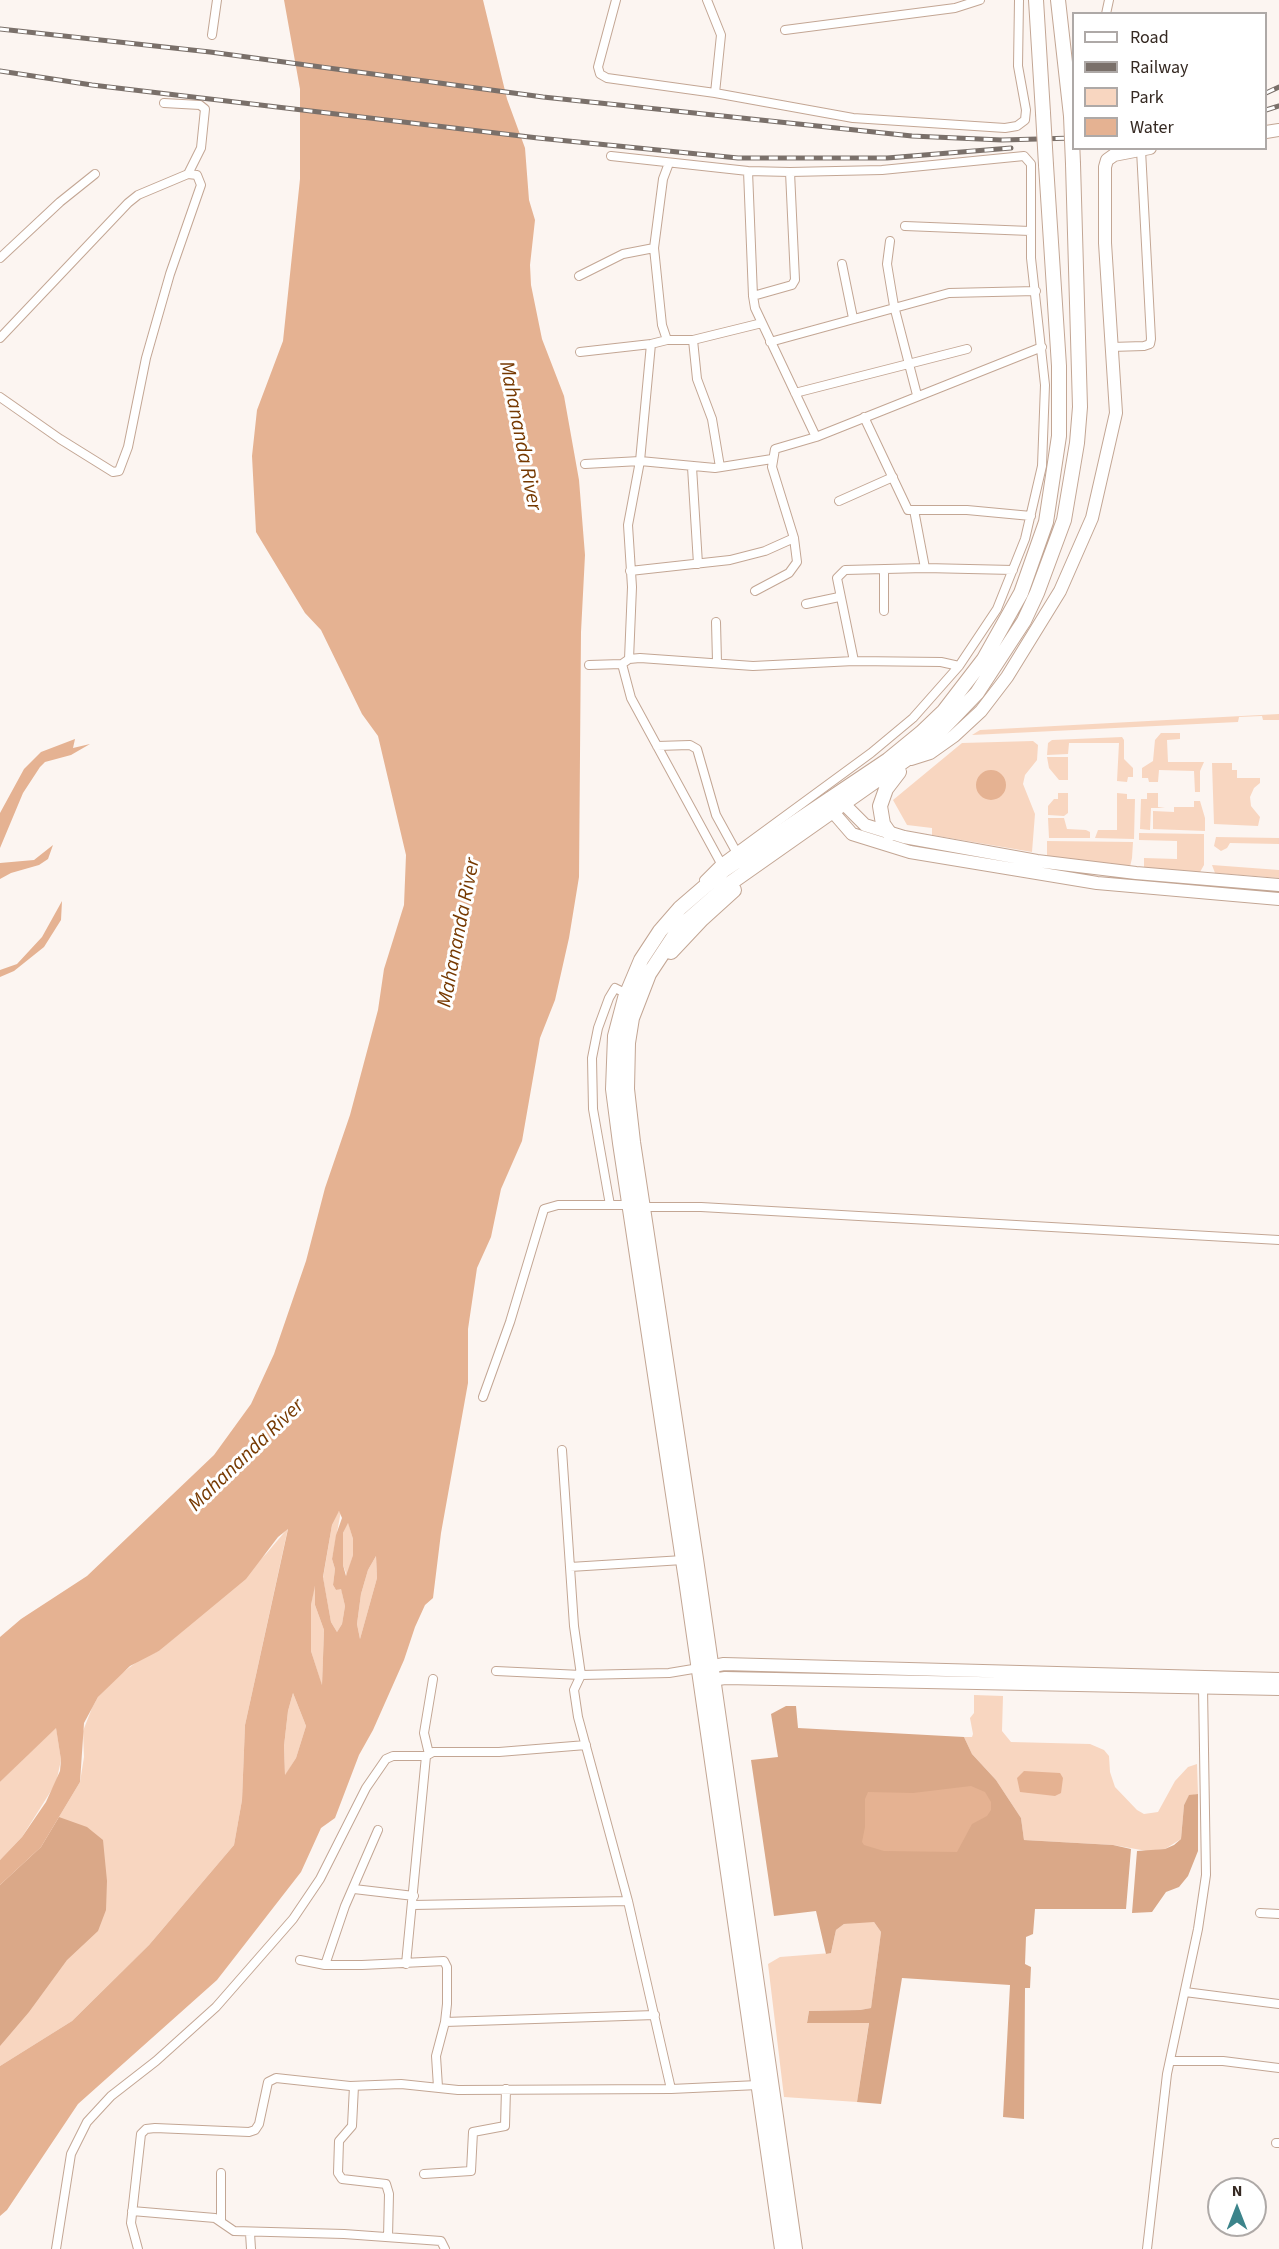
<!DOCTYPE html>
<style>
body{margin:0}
#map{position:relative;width:1279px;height:2249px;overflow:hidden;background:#fcf5f1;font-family:"Source Sans 3",sans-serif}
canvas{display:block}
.legend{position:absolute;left:1072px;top:12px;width:195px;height:138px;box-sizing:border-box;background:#fff;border:2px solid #aea9a7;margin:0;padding:8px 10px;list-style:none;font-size:18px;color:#352922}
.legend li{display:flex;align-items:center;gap:12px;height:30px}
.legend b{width:30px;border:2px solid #aea9a7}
.north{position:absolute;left:1207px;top:2177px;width:60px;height:60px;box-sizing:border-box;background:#fff;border:2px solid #aea9a7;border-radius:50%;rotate:0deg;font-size:16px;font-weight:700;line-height:24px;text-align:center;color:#352922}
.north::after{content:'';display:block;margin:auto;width:21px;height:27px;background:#3c848b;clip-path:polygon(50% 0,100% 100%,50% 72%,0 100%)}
</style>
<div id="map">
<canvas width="1279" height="2249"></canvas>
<ul class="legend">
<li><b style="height:8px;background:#fff"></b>Road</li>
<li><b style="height:8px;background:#7a706a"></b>Railway</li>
<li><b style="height:16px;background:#f8d6c0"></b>Park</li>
<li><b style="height:16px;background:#e5b292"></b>Water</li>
</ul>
<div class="north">N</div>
</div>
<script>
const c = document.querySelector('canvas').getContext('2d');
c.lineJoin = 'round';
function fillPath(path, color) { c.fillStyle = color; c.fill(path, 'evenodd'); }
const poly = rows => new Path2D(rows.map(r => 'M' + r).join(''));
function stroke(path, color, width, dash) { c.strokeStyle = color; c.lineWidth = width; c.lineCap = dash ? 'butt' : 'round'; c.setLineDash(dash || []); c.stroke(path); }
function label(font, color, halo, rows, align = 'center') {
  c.font = font + ' "Source Sans 3",sans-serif'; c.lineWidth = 6; c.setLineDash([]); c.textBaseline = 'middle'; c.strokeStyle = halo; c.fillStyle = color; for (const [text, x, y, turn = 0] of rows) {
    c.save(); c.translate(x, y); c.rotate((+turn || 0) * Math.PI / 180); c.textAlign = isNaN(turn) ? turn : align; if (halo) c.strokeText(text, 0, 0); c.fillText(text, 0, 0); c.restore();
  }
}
const green = poly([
 [1279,714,1279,720,1263,720,1262,716,1239,717,1238,722,972,735,980,730],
 [1161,733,1180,733,1180,739,1167,740,1168,762,1204,762,1200,771,1200,792,1195,792,1194,771,1159,770,1158,782,1149,782,1148,778,1142,778,1142,768,1153,761,1155,740],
 [1122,737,1124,740,1124,759,1133,768,1133,777,1128,777,1127,782,1117,781,1119,743,1069,743,1068,754,1047,755,1048,743,1052,740],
 [1033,741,1038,745,1037,760,1025,775,1023,784,1035,814,1032,852,932,835,932,828,907,825,893,800,962,743],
 [1047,757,1068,757,1068,780,1059,780,1049,768],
 [1212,763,1232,763,1232,770,1237,770,1237,778,1260,778,1260,783,1254,788,1250,797,1251,806,1260,817,1258,826,1214,824],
 [1058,793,1068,793,1068,813,1064,816,1048,815,1048,806,1054,799,1058,799],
 [1117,793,1127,794,1127,799,1135,799,1134,839,1095,838,1098,830,1117,830],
 [1147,793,1158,793,1158,807,1165,808,1151,808,1150,830,1140,829,1141,799,1147,799],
 [1194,801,1200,801,1205,818,1205,831,1153,829,1153,811,1174,812,1174,807,1194,807],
 [1048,818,1064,818,1067,829,1086,830,1090,832,1090,838,1049,838],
 [1139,833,1204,834,1204,865,1200,872,1144,868,1144,858,1177,859,1177,841,1139,840],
 [1216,837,1279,838,1279,844,1230,843,1227,848,1221,851,1214,846],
 [1047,841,1133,842,1132,858,1130,867,1047,856],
 [1212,865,1279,870,1279,878,1215,873],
 [341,1511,332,1559,335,1569,333,1585,336,1590,341,1588,345,1606,342,1624,337,1632,331,1622,323,1578,332,1525,338,1512],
 [348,1522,353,1539,353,1555,347,1576,343,1565,343,1533],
 [288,1528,245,1725,242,1800,234,1845,149,1945,72,2021,0,2066,0,1885,41,1847,80,1782,84,1757,83,1731,92,1708,98,1697,118,1676,142,1658,159,1651,197,1618,266,1554],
 [376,1556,377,1578,360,1639,357,1624,361,1594,368,1570],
 [314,1587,317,1588,315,1605,324,1630,322,1686,311,1651,311,1605],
 [293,1693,306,1726,296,1758,285,1776,284,1746,288,1711],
 [974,1695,1003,1696,1002,1731,1011,1742,1090,1744,1104,1750,1109,1756,1110,1772,1115,1787,1137,1810,1144,1814,1158,1812,1175,1781,1188,1767,1197,1764,1198,1794,1189,1796,1184,1805,1181,1839,1165,1849,1147,1851,1113,1845,1024,1840,1021,1818,996,1780,972,1754,964,1737,972,1737,973,1734,970,1718,974,1713],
 [56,1727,61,1760,56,1783,22,1837,0,1860,0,1782],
 [865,1921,874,1922,881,1932,871,2008,860,2010,809,2011,807,2022,869,2022,857,2102,784,2097,768,1964,780,1957,831,1953,836,1930,844,1924]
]);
const forest = poly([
 [786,1706,796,1706,798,1728,964,1737,972,1754,996,1780,1021,1818,1024,1840,1113,1845,1131,1849,1126,1909,1035,1909,1033,1934,1026,1937,1025,1964,1031,1967,1030,1988,1025,1988,1024,2119,1003,2117,1010,1985,902,1978,881,2104,857,2102,869,2023,807,2023,809,2011,860,2010,871,2008,881,1932,874,1922,844,1924,836,1930,831,1953,826,1954,816,1911,774,1916,751,1760,778,1757,771,1714],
 [1198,1794,1198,1851,1188,1876,1179,1887,1166,1892,1152,1912,1132,1913,1137,1851,1165,1849,1174,1845,1181,1839,1184,1805,1189,1795],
 [59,1817,87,1827,103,1840,107,1881,106,1910,98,1931,67,1960,29,2012,0,2046,0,1885,41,1847]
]);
const water = poly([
 [284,0,483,0,507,99,525,148,529,200,535,220,530,265,531,285,542,339,564,396,579,480,585,555,581,632,579,877,569,938,555,1000,540,1038,522,1141,501,1189,491,1237,477,1268,468,1329,468,1383,441,1533,433,1598,425,1605,415,1627,404,1660,373,1730,359,1755,335,1818,321,1828,301,1872,217,1980,78,2104,7,2210,0,2216,0,2066,72,2021,149,1945,234,1845,242,1800,245,1725,288,1529,278,1537,246,1579,159,1651,130,1666,98,1697,84,1723,80,1782,41,1847,0,1885,0,1860,22,1837,46,1802,60,1771,61,1760,56,1728,0,1782,0,1637,21,1619,87,1576,214,1455,251,1404,274,1354,306,1261,325,1188,350,1115,378,1010,384,969,404,905,406,855,378,736,362,714,321,630,305,613,256,532,252,456,257,410,283,341,300,179,300,89],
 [339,1511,342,1518,336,1535,332,1559,335,1569,333,1585,336,1590,341,1589,345,1606,342,1624,337,1632,331,1622,323,1577,332,1525],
 [348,1523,353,1539,353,1555,346,1576,343,1565,343,1533],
 [376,1556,377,1578,360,1639,357,1624,361,1594,368,1570],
 [315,1586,315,1605,324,1630,322,1685,311,1651,311,1605],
 [293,1693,306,1726,296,1758,285,1775,284,1746,288,1711],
 [75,739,73,748,90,744,71,755,45,762,40,767,23,793,0,848,0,813,24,769,41,752],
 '976 785a15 15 0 1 1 30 0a15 15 0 1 1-30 0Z',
 [53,845,48,859,39,865,11,873,0,879,0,863,34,860],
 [62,901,61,920,44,947,14,971,0,977,0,970,17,964,42,937],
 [1024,1771,1060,1773,1063,1778,1061,1793,1055,1796,1020,1792,1017,1778],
 [971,1786,985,1792,991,1802,991,1810,987,1816,972,1824,957,1852,884,1851,864,1845,862,1842,865,1827,865,1799,868,1792,913,1793]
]);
const street = poly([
 [616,0,598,67,600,74,607,78,715,93,853,118,1005,128,1017,126,1025,120,1026,110,1018,66,1019,0],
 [707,0,721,35,715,93],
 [1106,14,1109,0],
 [785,30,955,8,980,0],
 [212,35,217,0],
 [164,103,200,105,205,109,201,148,188,174],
 [611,156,748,171,790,172,882,170,1024,156,1031,164,1031,258,1045,385,1042,466,1025,539,997,609,959,666,913,718,871,753,721,863,704,880],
 [748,171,753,296,755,308,816,437],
 [905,226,1030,231],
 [890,241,887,264,894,306,917,395],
 [0,258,60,202,95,174],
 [842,264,853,318],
 [579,276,623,254,654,248],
 [753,296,792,285,795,280,790,172],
 [0,338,128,203,138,195,188,174,197,175,201,185,170,274,146,358,128,447,119,471,113,472,60,439,0,397],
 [667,340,662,325,654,248,663,179,669,163],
 [693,340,697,379,712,419,720,467],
 [770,342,949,293,1036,291],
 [1111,347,1144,346,1150,344,1151,339,1141,150],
 [580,352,651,344,667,340,693,340,762,323],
 [795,393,967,349],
 [864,417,908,510,914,510,925,568],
 [585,464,640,461,715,468,772,459],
 [692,467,698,564],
 [839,501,893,477],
 [914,510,967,510,1031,516],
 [884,570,884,611],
 [630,571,730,560,765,551,794,538],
 [755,591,789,573,797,562,794,538,772,467,775,449,816,437,1042,347],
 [806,604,839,597],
 [716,622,717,662],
 [629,659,632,587,628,525,640,461,651,344],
 [854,661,837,578,845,570,925,568,1013,570],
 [622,664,631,698,723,867],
 [589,665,622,664,629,659,640,658,753,666,854,661,941,662,959,666],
 [657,746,690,745,697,749,716,815,738,855],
 [610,1205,593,1109,592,1058,598,1028,609,998,615,988,627,994],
 [643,1207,701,1207,1279,1240],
 [483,1397,510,1322,544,1209,558,1205,629,1205],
 [570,1567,683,1560],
 [496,1671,581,1675,574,1626,562,1450],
 [429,1754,424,1733,433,1679],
 [354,1889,414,1896],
 [413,1905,628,1901],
 [1260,1913,1279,1914],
 [300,1960,325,1965,362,1965,444,1961,447,1967,447,2004,445,2022,436,2056,438,2087],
 [406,1964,426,1756],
 [325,1965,345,1906,378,1830],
 [1185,1992,1279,2004],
 [445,2022,655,2015],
 [1170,2061,1223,2061,1279,2068],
 [354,2086,352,2126,339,2141,338,2173,342,2179,386,2184,389,2194,388,2237],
 [671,2089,628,1901,578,1717,574,1690,581,1675,669,1673,699,1668],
 [1276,2143,1279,2143],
 [221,2173,221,2221],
 [424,2174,471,2171,473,2132,505,2126,506,2089],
 [132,2211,215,2218,234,2231,344,2234,441,2241,445,2249],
 [250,2233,251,2249],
 [56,2249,71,2154,87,2122,111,2096,156,2061,216,2007,293,1919,320,1879,366,1788,386,1759,393,1756,426,1756,433,1752,499,1752,586,1745],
 [138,2249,131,2223,141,2134,146,2129,155,2128,249,2132,255,2130,259,2124,268,2082,276,2078,350,2086,401,2084,458,2090,671,2089,758,2085],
 [1147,2249,1167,2074,1198,1929,1206,1875,1203,1687]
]);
const secondary = poly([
 [1266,132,1279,130],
 [911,759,930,753,954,736,981,711,1007,677,1060,591,1092,518,1116,413,1105,243,1105,167,1107,160,1114,155,1150,148],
 [838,798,865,825,904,837,1037,861,1136,873,1279,885],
 [826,804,852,834,910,852,1097,883,1279,899],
 [703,1668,724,1664,1279,1679],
 [705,1681,725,1678,1279,1689]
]);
const primary = poly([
 [1036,0,1043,113],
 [1058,0,1071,116],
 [890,834,883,824,880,806,886,789,899,772],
 [671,952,702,919,734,890],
 [782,2249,686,1580,620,1143,613,1089,615,1036,625,998,641,960,660,931,680,908,724,870,888,760,921,733,944,711,984,659,1021,593,1046,522,1059,436,1059,366,1046,165],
 [795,2249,696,1559,633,1142,627,1089,628,1043,632,1018,649,974,680,927,729,884,928,744,977,693,1024,621,1037,593,1064,520,1077,443,1080,407,1073,164]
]);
const rail = poly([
 [0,29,210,52,543,97,912,136,1002,140,1074,138],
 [0,71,92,85,538,138,738,158,887,158,1011,148],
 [1266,93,1279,87],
 [1266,110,1279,106]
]);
const primaryBridge = poly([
 [1043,113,1046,165],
 [1071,116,1073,164]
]);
const waterNames = [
 ["Mahananda River",519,436,79],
 ["Mahananda River",460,933,-79],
 ["Mahananda River",247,1456,-44]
];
fillPath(green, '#f8d6c0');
fillPath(forest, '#daa888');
fillPath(water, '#e5b292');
stroke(street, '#c3a694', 10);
stroke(secondary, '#c3a694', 14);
stroke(primary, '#c3a694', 16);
stroke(street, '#fff', 8);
stroke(secondary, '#fff', 12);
stroke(primary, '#fff', 14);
stroke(rail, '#7a706a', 5);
stroke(rail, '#fff', 3, [9]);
stroke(primaryBridge, '#c3a694', 16, []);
stroke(primaryBridge, '#fff', 14);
label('italic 21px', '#763901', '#fff', waterNames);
</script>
